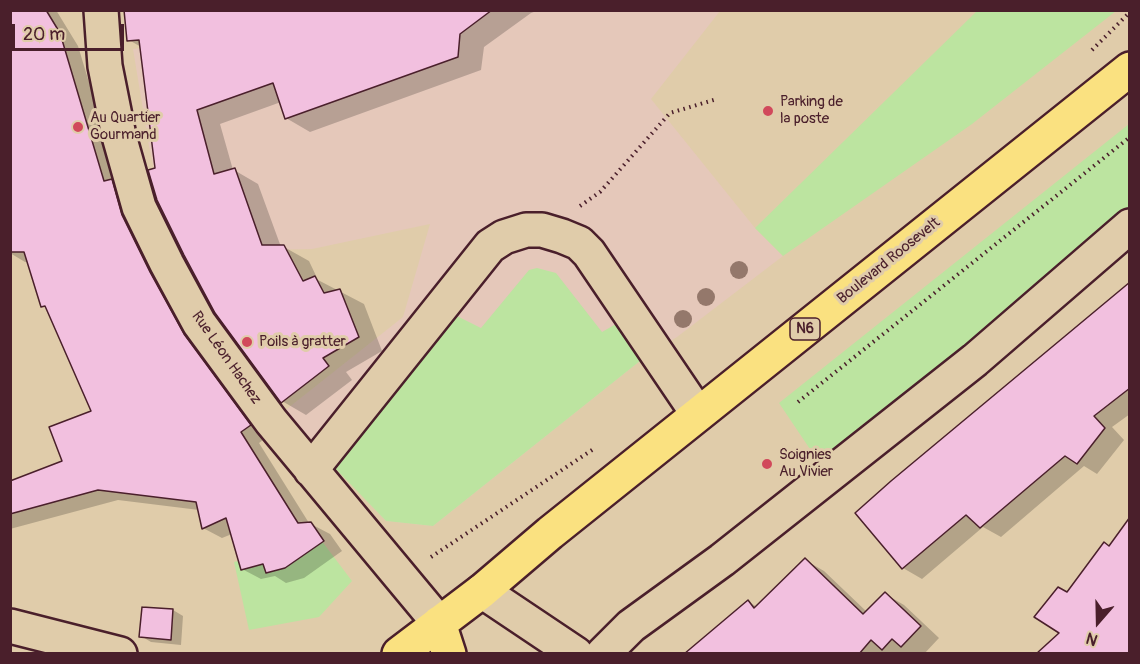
<!DOCTYPE html>
<meta charset="utf-8">
<style>
body{margin:0}
#map{position:relative;width:1140px;height:664px;overflow:hidden;background:#e0ccaa;font-family:Pangolin,sans-serif}
canvas{display:block}
.frame{position:absolute;inset:0;border:12px solid #4a1f2b;pointer-events:none}
.north{position:absolute;left:1068px;top:592px;width:60px;height:60px;-webkit-text-stroke:4px #e0ccaa;paint-order:stroke;rotate:200deg;font-size:16px;font-weight:700;line-height:24px;text-align:center;color:#4a1f2b}
.north::after{content:'';display:block;margin:auto;width:21px;height:27px;background:#4a1f2b;clip-path:polygon(50% 0,100% 100%,50% 72%,0 100%)}
.scale{position:absolute;left:12px;top:24px;width:112px;height:27px;box-sizing:border-box;border:3px solid #4a1f2b;border-top:0;padding-left:8px;font-size:18px;line-height:21px;white-space:nowrap;color:#4a1f2b;-webkit-text-stroke:4px #e0ccaa;paint-order:stroke}
</style>
<div id="map">
<canvas width="1140" height="664"></canvas>
<div class="frame"></div>
<div class="north">N</div>
<div class="scale">20 m</div>
</div>
<script>
const c = document.querySelector('canvas').getContext('2d');
c.lineJoin = 'round';
function fillPath(path, color) { c.fillStyle = color; c.fill(path, 'evenodd'); }
const poly = rows => new Path2D(rows.map(r => 'M' + r).join(''));
function stroke(path, color, width, dash) { c.strokeStyle = color; c.lineWidth = width; c.lineCap = dash ? 'butt' : 'round'; c.setLineDash(dash || []); c.stroke(path); }
function label(font, color, halo, rows, align = 'center') {
  c.font = font + ' Pangolin,sans-serif'; c.lineWidth = 6; c.setLineDash([]); c.textBaseline = 'middle'; c.strokeStyle = halo; c.fillStyle = color; for (const [text, x, y, turn = 0] of rows) {
    c.save(); c.translate(x, y); c.rotate((+turn || 0) * Math.PI / 180); c.textAlign = isNaN(turn) ? turn : align; if (halo) c.strokeText(text, 0, 0); c.fillText(text, 0, 0); c.restore();
  }
}
const built = poly([
 [291,11,720,11,651,99,755,228,783,256,677,337,645,357,433,526,386,521,283,412,403,317,430,224,312,249,264,250,249,249,183,271,160,198,149,146,133,49,199,41]
]);
const green = poly([
 [977,11,1116,11,972,124,783,256,755,228],
 [1129,124,1129,208,977,339,818,461,779,403],
 [537,268,556,273,602,332,623,320,645,357,433,526,386,521,332,465,453,314,481,328,529,270],
 [318,536,352,581,319,617,249,630,234,562,296,548]
]);
const shadow = poly([
 [10,10,56,10,78,46,120,185,268,436,259,443,309,523,330,534,342,551,304,578,286,583,275,576,261,579,242,569,232,534,222,538,203,528,199,510,118,500,10,529,10,483,64,462,93,412,48,309,43,306,29,262,25,262,10,253],
 [296,10,539,10,531,13,484,47,481,70,310,132,286,118,281,102,220,124,233,170,234,170,258,184,281,247,284,247,309,261,318,280,364,304,382,351,346,372,352,380,306,415,282,401,157,169,141,47,129,40],
 [1130,284,1130,414,1112,427,1124,440,1097,474,1084,466,1001,537,983,527,922,579,903,568,857,514],
 [805,560,824,571,867,612,885,594,904,605,939,638,924,654,686,654,749,602,757,607],
 [173,610,183,616,181,645,151,642,141,636]
]);
const building = poly([
 [10,10,46,10,60,33,104,181,112,179,122,215,150,272,184,334,251,425,241,432,298,523,311,522,324,541,285,568,266,573,263,564,241,570,226,518,202,529,196,502,98,490,10,514,10,481,62,461,49,427,91,411,45,306,41,307,24,252,10,252,10,10],
 [124,10,492,10,460,34,458,57,285,119,273,83,197,110,214,174,235,168,262,245,284,245,303,281,315,276,324,293,340,289,359,337,323,358,329,366,281,403,215,313,184,255,157,200,148,170,155,168,139,40,127,41,124,10],
 [1130,282,1130,388,1094,416,1105,428,1077,464,1065,456,980,528,966,515,902,569,855,513,891,481,1130,282],
 [1130,517,1130,654,1036,654,1059,633,1034,617,1058,587,1067,592,1104,542,1109,546,1130,517],
 [805,558,863,614,885,592,921,626,901,647,892,639,882,650,871,640,859,654,684,654,748,600,754,608,805,558],
 [142,607,173,609,171,640,139,637,142,607]
]);
const path = poly([
 [1092,50,1130,12],
 [580,206,600,192,670,113,717,99],
 [798,402,1130,137],
 [431,557,595,448]
]);
const minor = poly([
 [101,10,105,66,119,136,139,207,167,264,199,323,271,421,439,623],
 [311,470,490,246,504,237,526,230,542,230,562,236,579,243,589,253,698,414],
 [482,591,576,654],
 [10,626,120,654],
 [603,654,631,626,722,560,975,360,1130,226]
]);
const major = poly([
 [439,623,449,654],
 [399,654,482,591,550,533,1130,69]
]);
const trees = [
 [739,270],
 [706,297],
 [683,319]
];
const markers = [
 [768,111,6,"#d1495b"],
 [78,127,6,"#d1495b"],
 [247,342,6,"#d1495b"],
 [767,464,6,"#d1495b"]
];
const shields = [
 [805,329,30]
];
const shieldNames = [
 ["N6",805,329]
];
const poiNames = [
 ["Parking de",780,102],
 ["la poste",780,119],
 ["Au Quartier",90,118],
 ["Gourmand",90,135],
 ["Poils à gratter",259,342],
 ["Soignies",779,455],
 ["Au Vivier",779,472]
];
const streetNames = [
 ["Boulevard Roosevelt",889,261,-39],
 ["Rue Léon Hachez",226,358,55]
];
fillPath(built, '#e5c8ba');
fillPath(green, '#bce4a0');
fillPath(shadow, '#0003');
fillPath(building, '#f2c0df');
stroke(building, '#4a1f2b', 1.5);
stroke(minor, '#4a1f2b', 38);
stroke(major, '#4a1f2b', 38);
stroke(path, '#4a1f2b', 4, [1.5, 4.5]);
stroke(minor, '#e0ccaa', 33);
stroke(major, '#fae180', 33);
c.fillStyle = '#94786b';
for (const [x, y] of trees) { c.beginPath(); c.arc(x, y, 9, 0, 2 * Math.PI); c.fill(); }
for (const [x, y, r, color] of markers) { const dot = new Path2D(); dot.arc(x, y, r, 0, 2 * Math.PI); c.fillStyle = color; c.fill(dot); stroke(dot, '#e0ccaa', 2); }
for (const [x, y, w] of shields) { const box = new Path2D(); box.roundRect(x - w / 2, y - 11, w, 22, 4.5); c.fillStyle = '#e0ccaa'; c.fill(box); stroke(box, '#4a1f2b', 1.5); }
label('bold 14px', '#4a1f2b', null, shieldNames);
label('15px', '#4a1f2b', '#e0ccaa', poiNames, 'left');
label('15px', '#4a1f2b', '#e0ccaa', streetNames);
</script>
